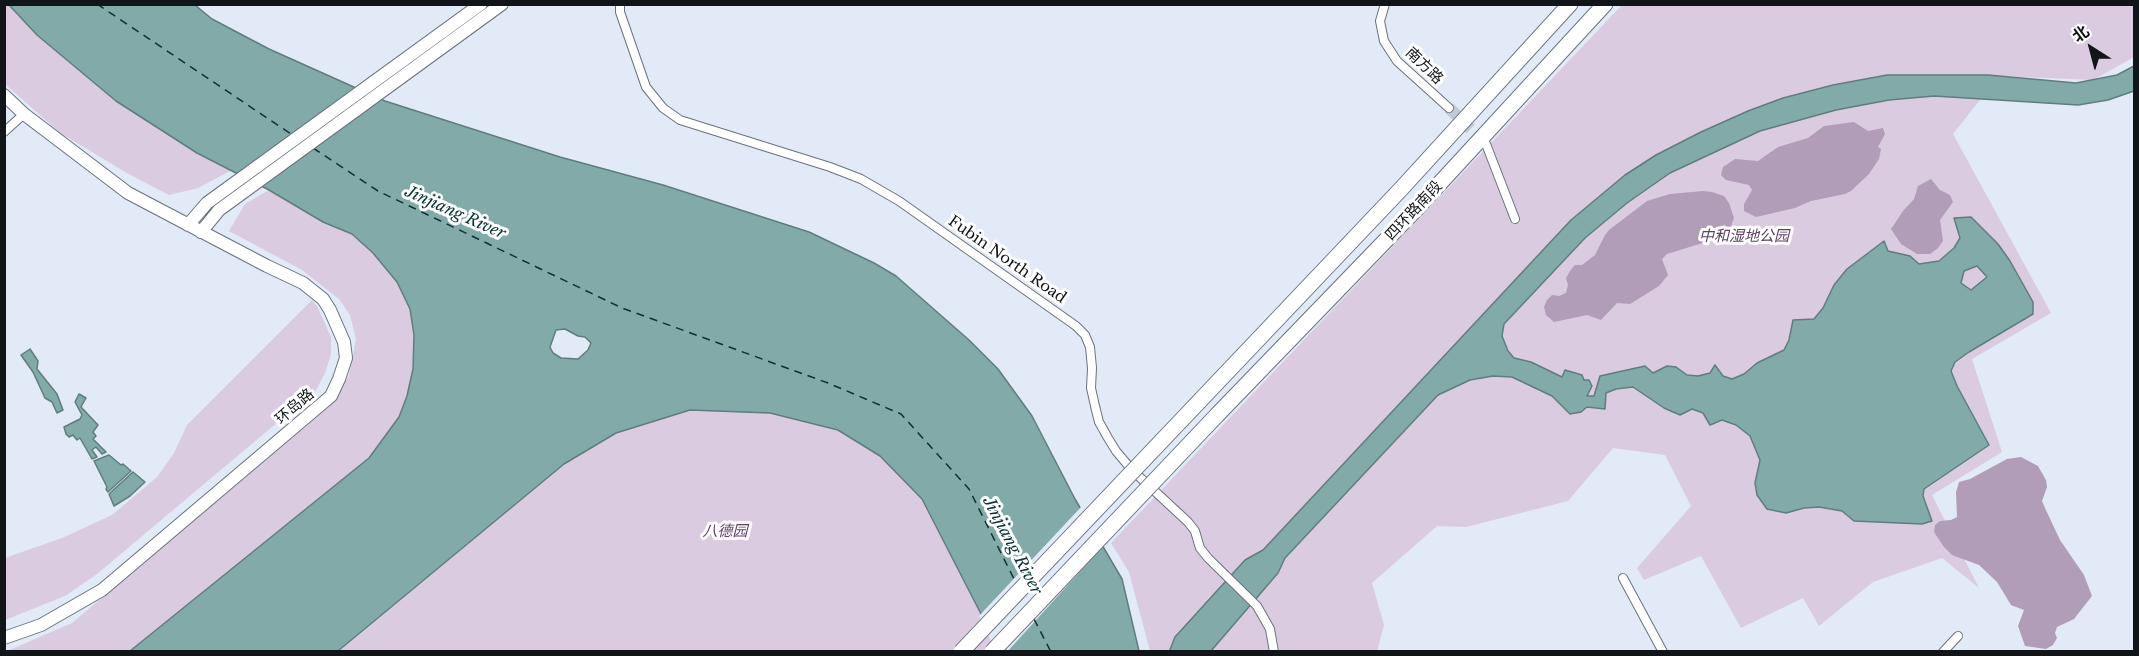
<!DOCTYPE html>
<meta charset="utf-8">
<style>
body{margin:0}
#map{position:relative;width:2139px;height:656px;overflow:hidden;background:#e1eaf6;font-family:"Libre Baskerville","Noto Sans SC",serif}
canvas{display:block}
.frame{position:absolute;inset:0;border:6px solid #111418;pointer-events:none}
.north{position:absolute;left:2061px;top:18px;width:60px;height:60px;-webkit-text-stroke:4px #fff;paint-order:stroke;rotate:324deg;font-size:16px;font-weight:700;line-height:24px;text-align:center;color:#111418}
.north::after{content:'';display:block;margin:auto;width:21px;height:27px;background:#111418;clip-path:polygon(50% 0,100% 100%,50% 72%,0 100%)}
</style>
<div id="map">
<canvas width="2139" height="656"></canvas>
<div class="frame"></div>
<div class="north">北</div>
</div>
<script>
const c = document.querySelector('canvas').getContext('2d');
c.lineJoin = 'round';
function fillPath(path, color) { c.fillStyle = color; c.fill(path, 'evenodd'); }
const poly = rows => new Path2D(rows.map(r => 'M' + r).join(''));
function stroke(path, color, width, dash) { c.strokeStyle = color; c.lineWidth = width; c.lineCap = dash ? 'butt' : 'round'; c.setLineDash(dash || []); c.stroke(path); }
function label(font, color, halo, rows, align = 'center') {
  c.font = font + ' "Libre Baskerville","Noto Sans SC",serif'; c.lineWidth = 6; c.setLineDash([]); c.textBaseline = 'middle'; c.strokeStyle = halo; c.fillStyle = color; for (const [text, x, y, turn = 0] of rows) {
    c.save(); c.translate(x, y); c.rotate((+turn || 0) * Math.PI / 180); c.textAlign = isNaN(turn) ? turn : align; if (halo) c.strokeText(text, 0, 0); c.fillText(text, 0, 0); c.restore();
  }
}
const green = poly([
 [5,5,9,5,37,35,116,101,197,153,232,170,198,188,169,195,125,172,59,132,5,84],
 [1622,5,2134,5,2134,57,2093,80,1999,76,1953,134,2051,313,1972,359,2002,452,1932,495,1979,588,1942,558,1873,582,1819,626,1803,598,1741,628,1701,556,1644,580,1637,568,1691,506,1665,455,1613,448,1568,501,1466,527,1437,526,1372,583,1384,625,1377,651,1150,651,1129,572,1111,543],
 [269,190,323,222,352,234,373,253,397,282,410,309,414,335,413,369,407,396,399,417,369,458,130,651,5,652,72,623,328,408,349,376,356,339,350,315,339,299,302,270,229,231,245,204],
 [312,300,317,306,331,337,331,354,325,373,316,390,97,574,65,596,5,620,5,558,62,538,112,515,157,477,174,453,187,425],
 [690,410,770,413,838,430,880,456,922,499,1000,651,338,652,564,464,616,433]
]);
const forest = poly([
 [1854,122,1868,131,1883,128,1885,134,1878,147,1881,149,1879,159,1869,174,1851,191,1845,194,1811,201,1795,208,1756,217,1744,211,1744,204,1752,190,1749,185,1726,180,1721,175,1723,167,1735,159,1758,161,1778,147,1808,138,1824,126],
 [1931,179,1940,190,1950,195,1953,202,1940,220,1943,241,1938,248,1930,254,1917,254,1901,244,1891,229,1903,211,1914,199,1918,186],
 [1703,191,1712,192,1724,196,1729,203,1734,218,1731,226,1709,241,1667,254,1662,259,1668,275,1659,286,1630,304,1617,303,1601,320,1587,315,1554,322,1546,315,1544,307,1547,300,1552,295,1559,296,1566,293,1568,285,1566,278,1570,271,1575,265,1582,265,1595,255,1605,235,1609,230,1647,201,1670,194],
 [2021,457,2038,466,2046,480,2047,487,2042,501,2045,508,2060,540,2084,575,2092,596,2074,619,2057,627,2055,633,2057,638,2053,645,2046,649,2025,646,2018,626,2024,610,2011,605,1997,582,1979,565,1952,555,1944,547,1934,532,1935,525,1940,521,1951,520,1957,517,1956,492,1959,482,1970,479,2007,459]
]);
const water = poly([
 [9,5,195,5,212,19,269,49,385,101,560,157,663,185,809,232,874,263,896,276,969,340,998,369,1032,416,1075,499,1122,579,1139,651,1000,651,922,499,880,456,838,430,770,413,690,410,616,433,564,464,338,651,130,651,369,458,399,417,407,396,413,369,414,335,410,309,397,282,373,253,352,234,323,222,269,190,197,153,116,101,37,35,9,5],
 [565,329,578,336,585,337,591,343,588,350,578,359,561,358,553,353,550,347,556,330,565,329],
 [2134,66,2134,91,2108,100,2078,105,1934,96,1889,100,1836,110,1760,131,1670,173,1627,203,1585,238,1504,324,1502,336,1508,351,1514,358,1531,362,1562,377,1565,370,1582,375,1584,380,1589,380,1592,386,1587,396,1594,396,1600,376,1645,366,1653,373,1667,366,1676,367,1687,375,1698,376,1710,373,1715,365,1723,376,1732,379,1744,374,1757,363,1784,350,1789,340,1793,320,1814,319,1823,308,1834,285,1847,269,1884,241,1888,251,1910,256,1919,264,1939,261,1954,248,1960,238,1954,218,1971,217,1998,244,2010,261,2033,302,2033,314,1969,352,1955,362,1951,371,1957,386,1989,445,1924,489,1923,496,1932,521,1922,524,1854,521,1842,511,1819,507,1804,508,1786,513,1767,509,1757,495,1755,483,1760,460,1750,436,1736,425,1722,420,1710,425,1703,413,1692,409,1680,415,1664,408,1633,387,1616,389,1606,393,1605,409,1587,407,1581,412,1570,414,1552,396,1512,377,1493,376,1470,380,1438,395,1285,558,1278,573,1211,651,1169,652,1175,637,1245,560,1263,550,1571,220,1625,175,1656,155,1701,132,1748,111,1783,98,1833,85,1887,75,1988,75,2076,83,2117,75,2134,66],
 [1977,266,1987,277,1971,290,1961,283,1964,271,1977,266],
 [30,349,38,361,37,369,57,394,63,410,57,413,52,402,45,398,33,372,21,355,30,349],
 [79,394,86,398,81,407,98,425,93,432,96,436,93,439,106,452,102,454,96,447,92,450,97,457,92,459,80,438,77,440,73,435,69,437,66,434,64,427,80,419,82,415,75,402,79,394],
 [109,455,121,465,123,464,131,471,108,492,106,489,107,487,94,461,109,455],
 [133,472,145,482,130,496,114,506,109,494,133,472]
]);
const pier = poly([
 [1082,506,1105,544,1007,652,996,652,979,616]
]);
const ferry = poly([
 [97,4,291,134],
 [313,148,378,191,622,308,828,383,901,414,969,489,1016,583],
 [1034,619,1051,652]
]);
const secondaryTunnel = poly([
 [1449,108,1486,144]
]);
const street = poly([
 [620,4,620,12,646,87,663,108,680,120,830,167,861,179,899,201,1076,326,1085,335,1090,347,1092,368,1091,388,1095,406,1099,422,1108,438,1116,451,1132,470,1188,522,1195,531,1200,548,1208,558,1257,606,1270,629,1274,652],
 [1385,4,1380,21,1384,41,1397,61,1449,108],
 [4,132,24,114],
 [1486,144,1515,219],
 [1623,578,1663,652],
 [1943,652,1958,636]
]);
const secondary = poly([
 [4,95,24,114,128,193,267,266,303,283,323,299,330,310,344,342,346,358,339,379,331,396,102,590,41,625,4,638],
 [188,225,207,203,481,4],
 [201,232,219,210,502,4]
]);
const highway = poly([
 [1192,409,1401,189,1570,4],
 [1218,414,1418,207,1605,4]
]);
const highwayBridge = poly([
 [961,652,1192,409],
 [992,652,1218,414]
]);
const streetNames = [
 ["南方路",1424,66,44],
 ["四环路南段",1414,211,-47],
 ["Fubin North Road",1007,260,35],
 ["环岛路",295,407,-41]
];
const parkNames = [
 ["中和湿地公园",1744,237],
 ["八德园",725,532]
];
const waterNames = [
 ["Jinjiang River",455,213,24],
 ["Jinjiang River",1012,546,62]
];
fillPath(green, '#dbcbe0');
fillPath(forest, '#b19db7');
fillPath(water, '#82aaa9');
stroke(water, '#607d7e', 1.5);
fillPath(pier, '#e1eaf6');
stroke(ferry, '#0a3333', 1.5, [8, 6]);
stroke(secondaryTunnel, '#c2cad5', 12, [12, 6]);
stroke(street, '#6a727d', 10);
stroke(secondary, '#6a727d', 14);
stroke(highway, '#6a727d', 17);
stroke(street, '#fff', 8);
stroke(secondary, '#fff', 12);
stroke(highway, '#fff', 15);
stroke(highwayBridge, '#6a727d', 17, []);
stroke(highwayBridge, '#fff', 15);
label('15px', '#111418', '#fff', streetNames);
label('italic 15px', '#5e4068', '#fff', parkNames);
label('italic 16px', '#0a3333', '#fff', waterNames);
</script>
